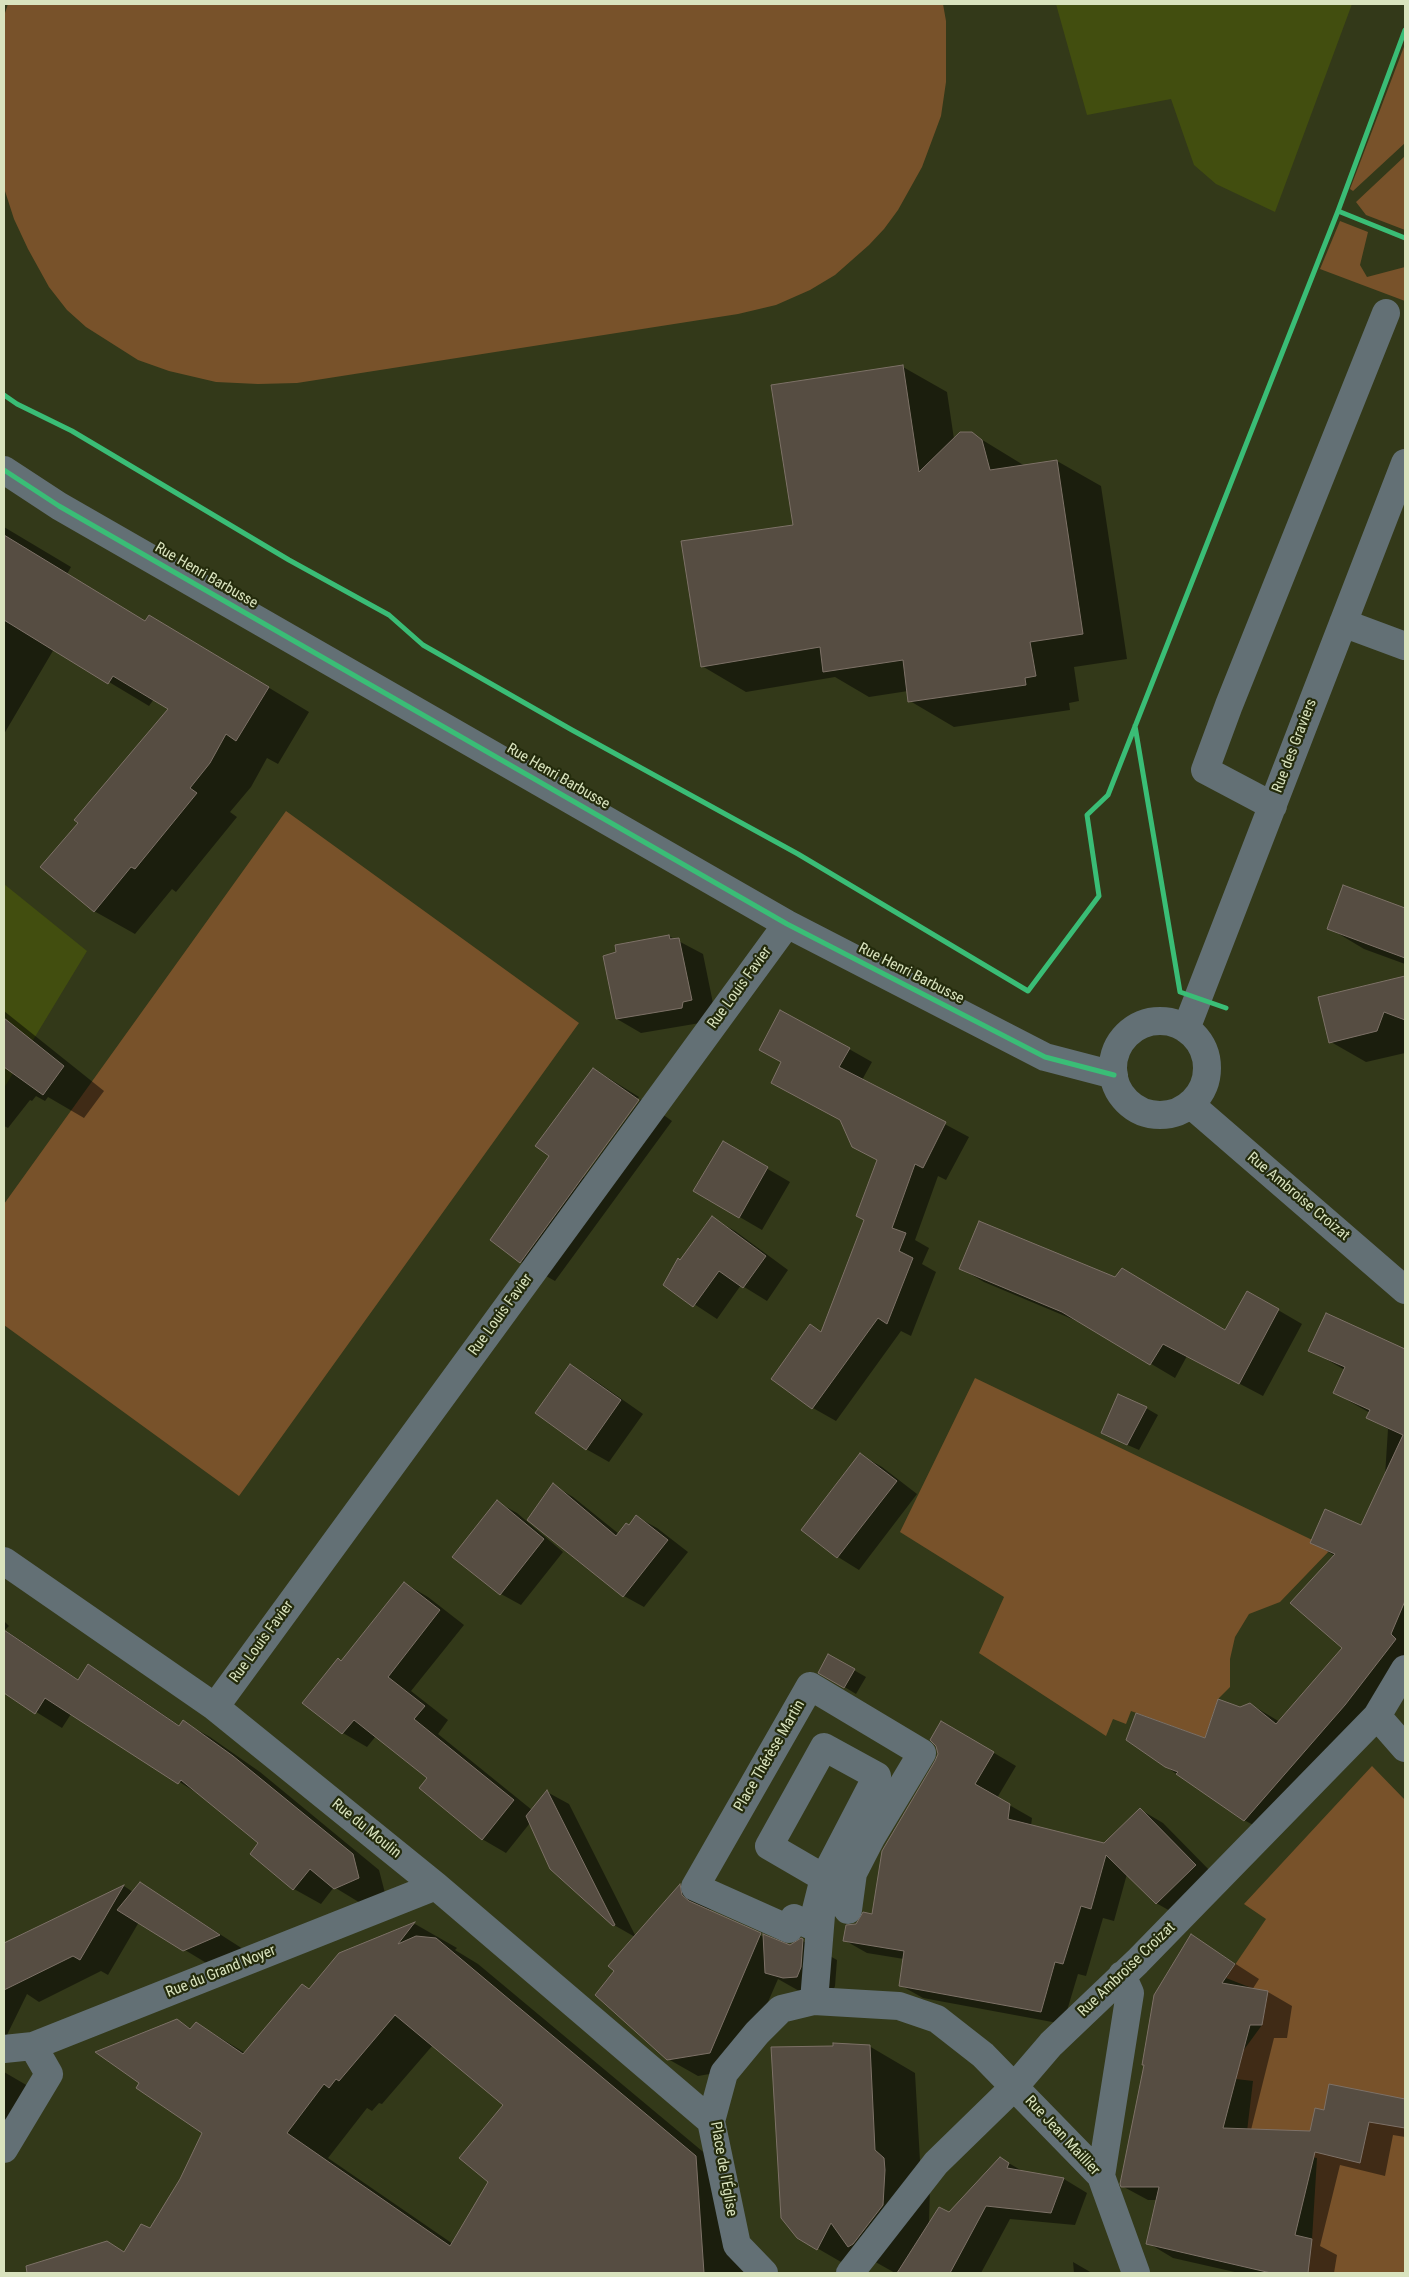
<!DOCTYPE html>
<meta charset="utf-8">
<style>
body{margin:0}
#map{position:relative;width:1409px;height:2277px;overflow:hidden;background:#333919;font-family:"Roboto Condensed",sans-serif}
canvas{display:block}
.frame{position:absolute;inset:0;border:5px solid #d9e3be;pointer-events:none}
</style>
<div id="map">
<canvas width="1409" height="2277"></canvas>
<div class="frame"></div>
</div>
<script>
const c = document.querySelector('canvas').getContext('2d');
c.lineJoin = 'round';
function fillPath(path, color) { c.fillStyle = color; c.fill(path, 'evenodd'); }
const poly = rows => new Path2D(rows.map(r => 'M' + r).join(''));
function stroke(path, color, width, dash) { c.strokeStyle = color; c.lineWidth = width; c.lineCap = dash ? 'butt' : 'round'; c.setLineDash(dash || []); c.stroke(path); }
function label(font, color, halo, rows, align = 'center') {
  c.font = font + ' "Roboto Condensed",sans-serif'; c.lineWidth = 4.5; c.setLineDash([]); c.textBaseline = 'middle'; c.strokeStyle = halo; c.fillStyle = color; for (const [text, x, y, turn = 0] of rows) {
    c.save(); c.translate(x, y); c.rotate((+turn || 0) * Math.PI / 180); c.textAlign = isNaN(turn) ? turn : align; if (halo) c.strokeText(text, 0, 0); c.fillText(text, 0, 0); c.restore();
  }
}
const built = poly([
 [1056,4,1352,4,1275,212,1216,184,1194,165,1171,99,1087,115],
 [4,884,87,951,4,1088]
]);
const green = poly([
 [8,4,943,4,946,21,946,82,941,116,922,167,898,210,884,229,869,245,835,275,810,290,776,305,738,314,297,383,258,384,216,382,169,371,138,360,86,327,67,310,49,287,28,249,14,219,4,188,4,16],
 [1405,44,1405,143,1353,191,1350,189],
 [1405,156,1405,230,1366,215,1356,202],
 [1340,221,1368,232,1360,265,1367,277,1405,267,1405,301,1320,269],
 [286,811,579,1023,239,1496,4,1325,4,1204],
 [975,1378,1331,1549,1280,1602,1249,1614,1235,1637,1230,1659,1230,1687,1218,1699,1205,1738,1131,1711,1126,1724,1113,1719,1106,1736,979,1653,1004,1597,900,1532],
 [1372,1766,1405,1800,1405,2273,1306,2273,1312,2239,1317,2158,1245,2148,1253,2081,1236,2079,1243,2051,1262,2025,1267,1994,1226,1978,1266,1919,1244,1904]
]);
const shadow = poly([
 [903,367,947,392,954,439,971,433,1025,466,1057,461,1101,486,1127,659,1074,667,1079,701,1069,703,1070,710,954,727,910,701,908,691,869,697,835,677,746,692,702,666,794,526],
 [4,527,71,567,67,574,146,622,190,640,309,712,278,764,267,758,251,787,230,812,237,817,176,892,172,889,135,934,94,911,79,823,170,709,154,699,149,706,54,649,4,734],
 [1344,887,1405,909,1405,964,1364,949,1329,928],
 [669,936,703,954,715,1013,706,1022,641,1033,617,1019],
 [1405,978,1405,1053,1366,1062,1331,1042,1320,998],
 [4,1011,104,1091,84,1118,48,1097,45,1101,36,1096,32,1101,30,1100,8,1128,4,1126],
 [849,1049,872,1062,862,1080,969,1137,946,1180,938,1176,915,1240,929,1248,922,1264,936,1272,911,1336,901,1331,836,1421,813,1408,822,1333,865,1220,878,1160,842,1120,796,1096],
 [594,1069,639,1097,581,1177,584,1177,641,1099,672,1121,555,1281,521,1262,551,1156],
 [723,1143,790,1182,762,1230,695,1191],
 [712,1218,735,1231,788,1270,767,1301,741,1285,717,1319,665,1285],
 [960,1268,1226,1332,1247,1292,1302,1324,1263,1396,1187,1356,1175,1378,1084,1324,984,1282],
 [1398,1347,1405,1351,1405,1684,1275,1837,1244,1820,1165,1766,1206,1740,1240,1708,1250,1704,1280,1722,1343,1648,1335,1556,1312,1542,1361,1526,1385,1476,1388,1429,1368,1418,1370,1413,1335,1393,1345,1370,1310,1350],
 [570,1366,593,1379,643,1414,609,1462,586,1449],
 [1146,1408,1158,1415,1139,1450,1114,1439],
 [861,1455,882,1467,917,1494,859,1570,838,1557,802,1530],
 [553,1485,573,1497,619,1534,629,1526,637,1517,657,1528,688,1552,644,1607,624,1596,529,1520],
 [497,1502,517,1513,563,1552,521,1605,501,1594],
 [404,1583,428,1597,464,1625,411,1691,448,1720,438,1734,532,1810,547,1792,569,1804,636,1937,680,1886,709,1902,711,1912,764,1937,790,1946,801,1940,837,1960,835,1986,831,1996,801,1992,778,1979,739,2069,698,2076,668,2059,616,1971,635,1937,614,1925,530,1823,506,1853,482,1839,429,1778,376,1736,367,1747,343,1733,304,1703,342,1662],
 [4,1621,9,1626,5,1630,79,1680,88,1666,114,1681,180,1726,183,1722,210,1737,260,1772,379,1870,385,1893,362,1904,334,1887,321,1904,294,1889,251,1854,260,1843,205,1798,71,1714,62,1728,4,1692],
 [829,1656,866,1677,856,1694,820,1672],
 [942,1722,1016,1766,997,1798,1032,1818,1031,1826,1104,1845,1141,1810,1163,1823,1218,1879,1179,1916,1156,1903,1127,1874,1114,1921,1103,1918,1086,1976,1078,1974,1063,2024,923,1998,900,1985,904,1959,867,1953,844,1940,856,1925,873,1915,937,1762],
 [140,1883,243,1949,208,1964,139,1922,108,1975,101,1971,39,2002,27,1994,4,2041,4,1945,124,1886,133,1892],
 [415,1924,457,1948,455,1950,478,1964,738,2181,744,2273,79,2273,77,2265,107,2242,125,2253,150,2230,181,2179,204,2132,177,2021,192,2029,196,2023,245,2053,310,1990,340,1954],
 [433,2045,505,2105,490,2182,453,2244,328,2158,367,2108,372,2111,379,2103,382,2104],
 [1191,1935,1259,1979,1252,1990,1268,1992,1292,2006,1287,2038,1274,2038,1251,2130,1311,2133,1325,2111,1330,2085,1405,2100,1405,2137,1393,2135,1385,2176,1340,2165,1320,2246,1337,2255,1334,2273,1239,2273,1173,2258,1148,2243,1157,2200,1148,2200,1122,2186],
 [869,2046,915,2073,921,2178,930,2186,929,2224,950,2214,1000,2158,1024,2172,1064,2179,1087,2193,1075,2225,1010,2219,981,2273,899,2273,902,2269,895,2273,872,2260,860,2273,798,2237],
 [4,2072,28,2086,30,2132,4,2118],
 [1073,2262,1092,2273,1074,2273]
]);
const building = poly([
 [903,365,919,472,960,432,972,432,982,440,990,470,1057,460,1083,634,1030,642,1036,676,1025,678,1026,685,908,702,903,660,823,672,820,647,701,667,681,541,793,525,771,385,903,365],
 [4,535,145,621,149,615,269,687,236,741,226,734,210,763,190,788,197,793,135,869,131,867,94,912,40,867,78,823,74,820,168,709,113,676,108,684,4,620,4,535],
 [1343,885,1405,908,1405,958,1327,929,1343,885],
 [669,935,670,939,679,938,692,1000,683,1002,682,1008,616,1019,603,956,616,952,615,945,669,935],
 [1405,976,1405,1020,1384,1012,1377,1031,1329,1043,1318,997,1405,976],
 [780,1010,850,1048,839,1067,946,1122,923,1168,915,1164,892,1228,906,1233,899,1251,913,1258,887,1324,878,1318,812,1409,771,1379,810,1324,821,1332,864,1220,856,1216,877,1160,852,1147,840,1120,771,1083,781,1062,759,1050,780,1010],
 [4,1018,64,1066,43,1095,4,1067,4,1018],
 [593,1068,639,1100,520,1263,490,1240,549,1156,535,1146,593,1068],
 [723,1141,768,1167,739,1218,693,1191,723,1141],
 [712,1216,766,1256,743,1288,719,1271,693,1307,663,1285,678,1258,680,1260,712,1216],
 [979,1221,1115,1277,1122,1268,1225,1330,1247,1291,1279,1309,1239,1384,1163,1344,1150,1365,1062,1312,959,1269,979,1221],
 [1326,1313,1405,1349,1405,1601,1391,1634,1396,1639,1345,1705,1244,1821,1176,1774,1178,1772,1165,1767,1126,1740,1136,1713,1205,1738,1218,1699,1240,1707,1250,1703,1276,1724,1342,1648,1290,1603,1335,1554,1310,1543,1325,1509,1361,1525,1403,1435,1366,1418,1370,1410,1333,1393,1345,1367,1308,1351,1326,1313],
 [570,1364,621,1400,586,1450,535,1413,570,1364],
 [1118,1394,1147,1407,1127,1445,1101,1433,1118,1394],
 [860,1453,897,1481,837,1558,801,1530,860,1453],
 [553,1483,616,1536,626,1523,629,1525,636,1515,668,1540,623,1597,527,1520,553,1483],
 [497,1500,544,1539,500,1595,452,1557,497,1500],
 [404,1582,440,1610,388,1677,425,1706,414,1719,514,1800,482,1840,419,1788,427,1778,354,1720,342,1734,302,1703,338,1658,341,1661,404,1582],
 [4,1630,78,1680,88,1664,179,1726,183,1720,233,1756,353,1854,359,1878,334,1889,310,1869,293,1890,250,1854,258,1843,181,1780,178,1784,45,1698,35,1714,4,1693,4,1630],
 [828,1654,855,1669,844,1688,818,1673,828,1654],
 [941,1721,994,1752,975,1784,1010,1804,1008,1819,1104,1843,1140,1808,1196,1865,1156,1904,1106,1855,1091,1909,1081,1906,1063,1964,1055,1962,1041,2012,899,1986,904,1951,843,1941,846,1925,856,1924,863,1912,872,1914,882,1851,935,1761,938,1754,936,1746,930,1740,941,1721],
 [547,1790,615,1925,613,1926,550,1869,526,1816,547,1790],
 [140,1882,220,1935,183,1951,117,1910,140,1882],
 [680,1884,682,1895,689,1901,761,1933,710,2053,667,2060,595,1995,614,1971,608,1966,680,1884],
 [124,1885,80,1960,73,1956,4,1990,4,1943,124,1885],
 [415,1922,398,1944,416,1936,436,1938,696,2156,704,2273,27,2273,26,2266,107,2241,124,2252,141,2224,150,2228,180,2179,202,2133,136,2088,139,2083,95,2052,177,2019,190,2029,196,2022,243,2054,302,1984,309,1989,339,1953,415,1922],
 [395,2015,503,2105,459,2158,488,2182,450,2246,287,2133,324,2084,329,2088,336,2079,339,2081,395,2015],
 [763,1934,790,1945,801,1938,803,1939,801,1967,797,1977,783,1978,765,1973,763,1934],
 [1191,1934,1235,1964,1222,1983,1268,1991,1262,2025,1250,2025,1223,2128,1310,2131,1315,2108,1324,2110,1329,2084,1405,2099,1405,2128,1369,2122,1360,2163,1315,2152,1295,2235,1312,2239,1308,2273,1271,2273,1146,2244,1159,2187,1121,2187,1120,2184,1144,2065,1142,2065,1154,1995,1191,1934],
 [833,2043,870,2045,875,2150,884,2158,885,2170,883,2205,853,2244,848,2247,831,2223,817,2250,797,2238,781,2218,771,2047,833,2046,833,2043],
 [1000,2157,1009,2163,1007,2168,1064,2178,1051,2213,986,2206,950,2273,897,2273,939,2207,949,2212,1000,2157]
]);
const minor = poly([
 [4,470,59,506,787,924,1045,1057,1114,1075],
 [1343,623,1405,646],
 [1273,806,1205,770,1229,705,1386,313],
 '1113 1068a47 47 0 1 1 94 0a47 47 0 1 1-94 0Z',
 [1186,1029,1405,463],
 [1190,1104,1405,1290],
 [4,1561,215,1707,436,1886,711,2121],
 [810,1686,922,1753,871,1838,853,1873,848,1910,824,1878,812,1926,794,1918,789,1929,695,1887,810,1686],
 [215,1707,787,924],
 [1377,1716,1405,1748],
 [814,2001,824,1878,877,1776,824,1747,769,1846,824,1878],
 [4,2049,33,2046,436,1886],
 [4,2149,49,2074,33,2046],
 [1101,2176,1130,1993,1122,1975],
 [764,2273,737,2245,711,2121,724,2073,757,2033,781,2009,814,2001,899,2006,937,2019,983,2055,1101,2176,1136,2273],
 [850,2273,936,2163,1015,2086,1051,2044,1137,1962,1377,1716,1405,1669]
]);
const cycleway = poly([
 [1338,211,1405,238],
 [4,395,17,404,72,431,289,560,389,615,423,645,572,730,798,854,1028,991,1099,896,1087,815,1108,795,1338,211,1405,30],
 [4,470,59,506,787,924,1045,1057,1114,1075],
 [1135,726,1180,992,1226,1008]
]);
const streetNames = [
 ["Rue Henri Barbusse",206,576,30],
 ["Rue des Graviers",1295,746,-69],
 ["Rue Henri Barbusse",558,777,30],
 ["Rue Henri Barbusse",911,974,27],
 ["Rue Louis Favier",740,988,-54],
 ["Rue Ambroise Croizat",1298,1197,40],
 ["Rue Louis Favier",501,1315,-54],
 ["Rue Louis Favier",262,1642,-54],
 ["Place Thérèse Martin",770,1756,-60],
 ["Rue du Moulin",366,1829,39],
 ["Rue Ambroise Croizat",1127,1970,-44],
 ["Rue du Grand Noyer",221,1972,-22],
 ["Rue Jean Maillier",1062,2136,47],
 ["Place de l'Église",723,2169,80]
];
fillPath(built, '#424e0f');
fillPath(green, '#78522a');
fillPath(shadow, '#0007');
fillPath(building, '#564d42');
stroke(building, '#7d7167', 1);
stroke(minor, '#637075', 28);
stroke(cycleway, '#3abd76', 5);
label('15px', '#d9e3be', '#242b0c', streetNames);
</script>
